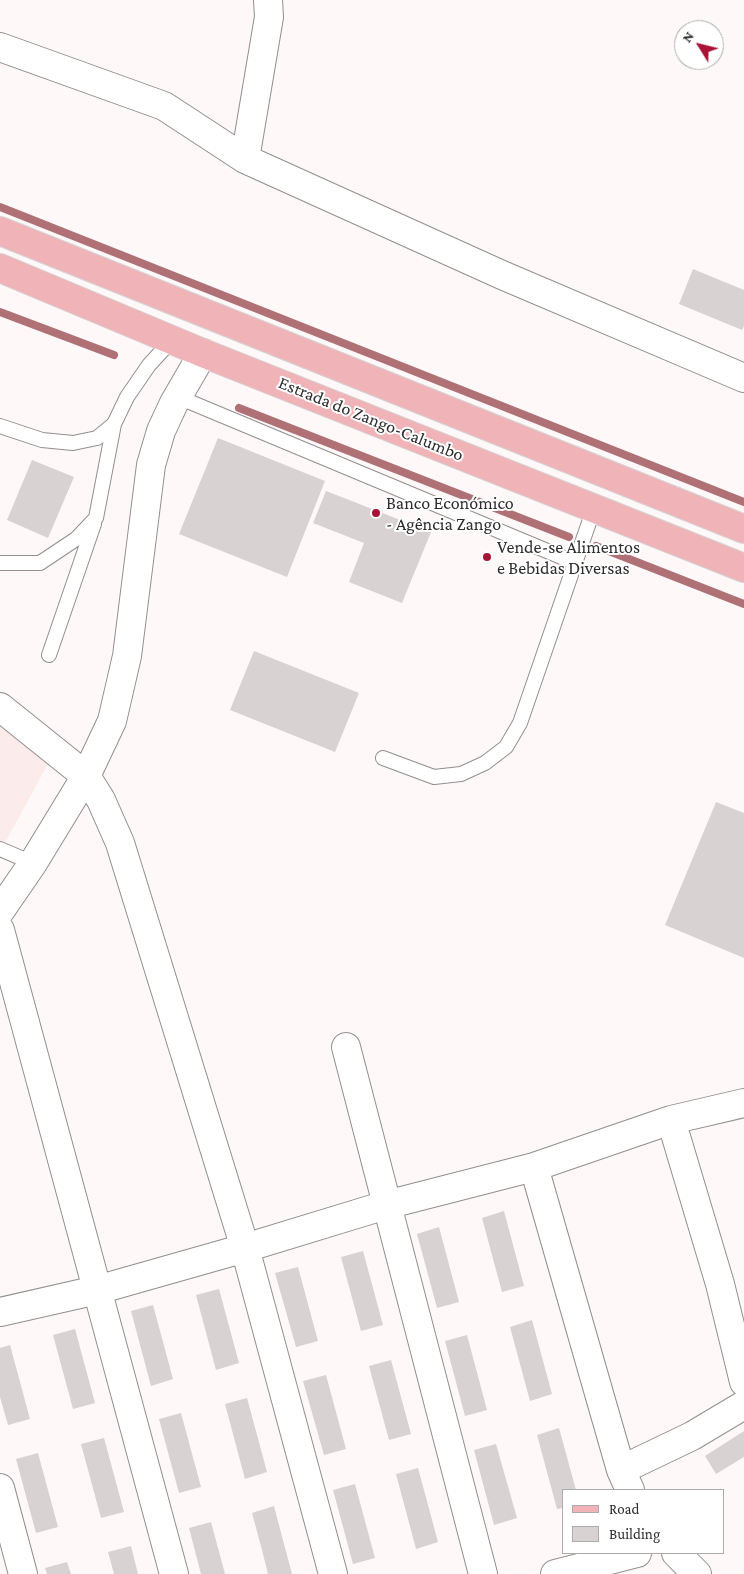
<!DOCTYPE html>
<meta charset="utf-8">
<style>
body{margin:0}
#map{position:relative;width:744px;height:1574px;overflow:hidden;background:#fef8f8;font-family:"Crimson Pro",serif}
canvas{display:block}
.legend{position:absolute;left:562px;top:1489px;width:162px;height:65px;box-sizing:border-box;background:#fff;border:1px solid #ababab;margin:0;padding:6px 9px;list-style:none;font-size:15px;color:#2e2c2c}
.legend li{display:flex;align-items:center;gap:10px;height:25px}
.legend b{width:25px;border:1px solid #ababab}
.north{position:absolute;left:674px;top:20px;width:50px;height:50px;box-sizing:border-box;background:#fff;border:1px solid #ababab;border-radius:50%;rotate:306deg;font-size:14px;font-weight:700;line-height:20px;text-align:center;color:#2e2c2c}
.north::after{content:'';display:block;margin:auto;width:18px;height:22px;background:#a91137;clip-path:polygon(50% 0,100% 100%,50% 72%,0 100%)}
</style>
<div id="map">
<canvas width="744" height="1574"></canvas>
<ul class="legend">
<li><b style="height:6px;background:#f0b3b8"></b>Road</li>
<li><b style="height:14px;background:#d8d2d2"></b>Building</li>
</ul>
<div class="north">N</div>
</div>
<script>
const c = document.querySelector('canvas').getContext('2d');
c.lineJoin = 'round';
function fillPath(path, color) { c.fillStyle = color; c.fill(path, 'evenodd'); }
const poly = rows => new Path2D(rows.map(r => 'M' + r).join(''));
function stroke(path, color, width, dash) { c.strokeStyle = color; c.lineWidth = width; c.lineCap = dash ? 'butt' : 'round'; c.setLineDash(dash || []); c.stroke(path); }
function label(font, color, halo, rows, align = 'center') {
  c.font = font + ' "Crimson Pro",serif'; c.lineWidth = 4; c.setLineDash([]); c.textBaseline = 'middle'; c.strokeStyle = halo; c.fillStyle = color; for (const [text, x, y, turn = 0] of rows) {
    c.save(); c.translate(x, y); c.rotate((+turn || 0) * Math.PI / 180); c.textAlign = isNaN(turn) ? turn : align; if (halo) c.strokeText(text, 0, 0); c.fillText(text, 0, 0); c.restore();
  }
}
const built = poly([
 [0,723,49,762,0,852]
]);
const stream = poly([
 [0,207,744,502],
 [0,312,114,355],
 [239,408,569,537],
 [596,546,744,604]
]);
const building = poly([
 [693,269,744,290,744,326,742,330,679,304],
 [218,438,325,481,287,577,179,534],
 [32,460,74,477,48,538,7,520],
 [326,491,431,532,402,603,349,582,364,543,313,523],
 [254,651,359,693,335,752,230,710],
 [716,802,744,813,744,958,665,925],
 [504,1211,524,1286,502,1292,482,1218],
 [439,1227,459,1302,437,1308,417,1234],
 [363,1251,383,1325,361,1331,341,1257],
 [298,1267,318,1341,296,1347,275,1273],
 [219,1289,239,1363,216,1370,196,1295],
 [153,1305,173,1379,151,1386,131,1311],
 [532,1320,552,1394,530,1401,510,1327],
 [75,1329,95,1403,73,1409,53,1335],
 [467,1335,487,1410,465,1416,445,1341],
 [10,1345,30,1419,8,1425,0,1397,0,1348],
 [391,1360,411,1434,389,1440,369,1366],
 [326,1375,346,1449,324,1455,303,1381],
 [247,1398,267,1472,245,1479,225,1404],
 [181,1413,201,1487,179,1493,159,1419],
 [559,1428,576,1490,563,1490,563,1508,557,1509,537,1435],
 [744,1431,744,1457,716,1474,705,1456],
 [104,1438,124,1512,101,1518,81,1444],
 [496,1444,517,1518,494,1525,474,1450],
 [38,1453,58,1527,36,1533,16,1459],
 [418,1468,438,1542,416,1549,396,1474],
 [355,1484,375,1558,353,1564,333,1490],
 [274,1506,284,1544,292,1574,268,1574,262,1550,252,1513],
 [211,1522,221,1559,225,1574,201,1574,189,1528],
 [131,1546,138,1574,114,1574,108,1552],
 [67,1562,71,1574,47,1574,45,1568]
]);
const service = poly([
 [178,397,576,563],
 [0,426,42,440,73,443,97,438,114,424],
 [0,563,40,563,76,539,96,518,114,424,127,397,149,365,172,340],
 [49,655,94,524],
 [383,758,434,777,461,774,485,763,506,747,520,723,594,508],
 [0,849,33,863]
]);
const minor = poly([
 [0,47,164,106,245,159,502,275,744,378],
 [245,159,269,17,268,0],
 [0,707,86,776,101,800,120,843,245,1248,333,1574],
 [0,911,33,863,86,776,112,721,127,656,151,465,161,431,174,403,203,353],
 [0,930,174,1574],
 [346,1047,483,1574],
 [671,1120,720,1284,744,1382],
 [534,1167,621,1470,630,1490],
 [0,1312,97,1290,245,1248,386,1205,534,1167,671,1120,744,1103],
 [621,1470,692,1436,744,1405],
 [0,1488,23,1574],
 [676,1553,697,1574],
 [555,1574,637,1553]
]);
const primary = poly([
 [0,231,744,529],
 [0,268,203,353,744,568]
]);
const markers = [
 [376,513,5,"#a91137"],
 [487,557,5,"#a91137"]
];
const streetNames = [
 ["Estrada do Zango-Calumbo",371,419,22]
];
const poiNames = [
 ["Banco Económico",386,503],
 ["- Agência Zango",386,524],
 ["Vende-se Alimentos",497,547],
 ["e Bebidas Diversas",497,568]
];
fillPath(built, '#fbebeb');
stroke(stream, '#af7175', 8);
fillPath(building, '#d8d2d2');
stroke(service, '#948e8e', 16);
stroke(minor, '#948e8e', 30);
stroke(primary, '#d5d5d5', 30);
stroke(service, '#fff', 14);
stroke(minor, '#fff', 28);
stroke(primary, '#f0b3b8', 28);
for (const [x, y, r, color] of markers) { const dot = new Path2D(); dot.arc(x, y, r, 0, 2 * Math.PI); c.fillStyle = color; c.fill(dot); stroke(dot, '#fff', 2); }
label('18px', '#2e2c2c', '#fff', streetNames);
label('18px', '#2e2c2c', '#fff', poiNames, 'left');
</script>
